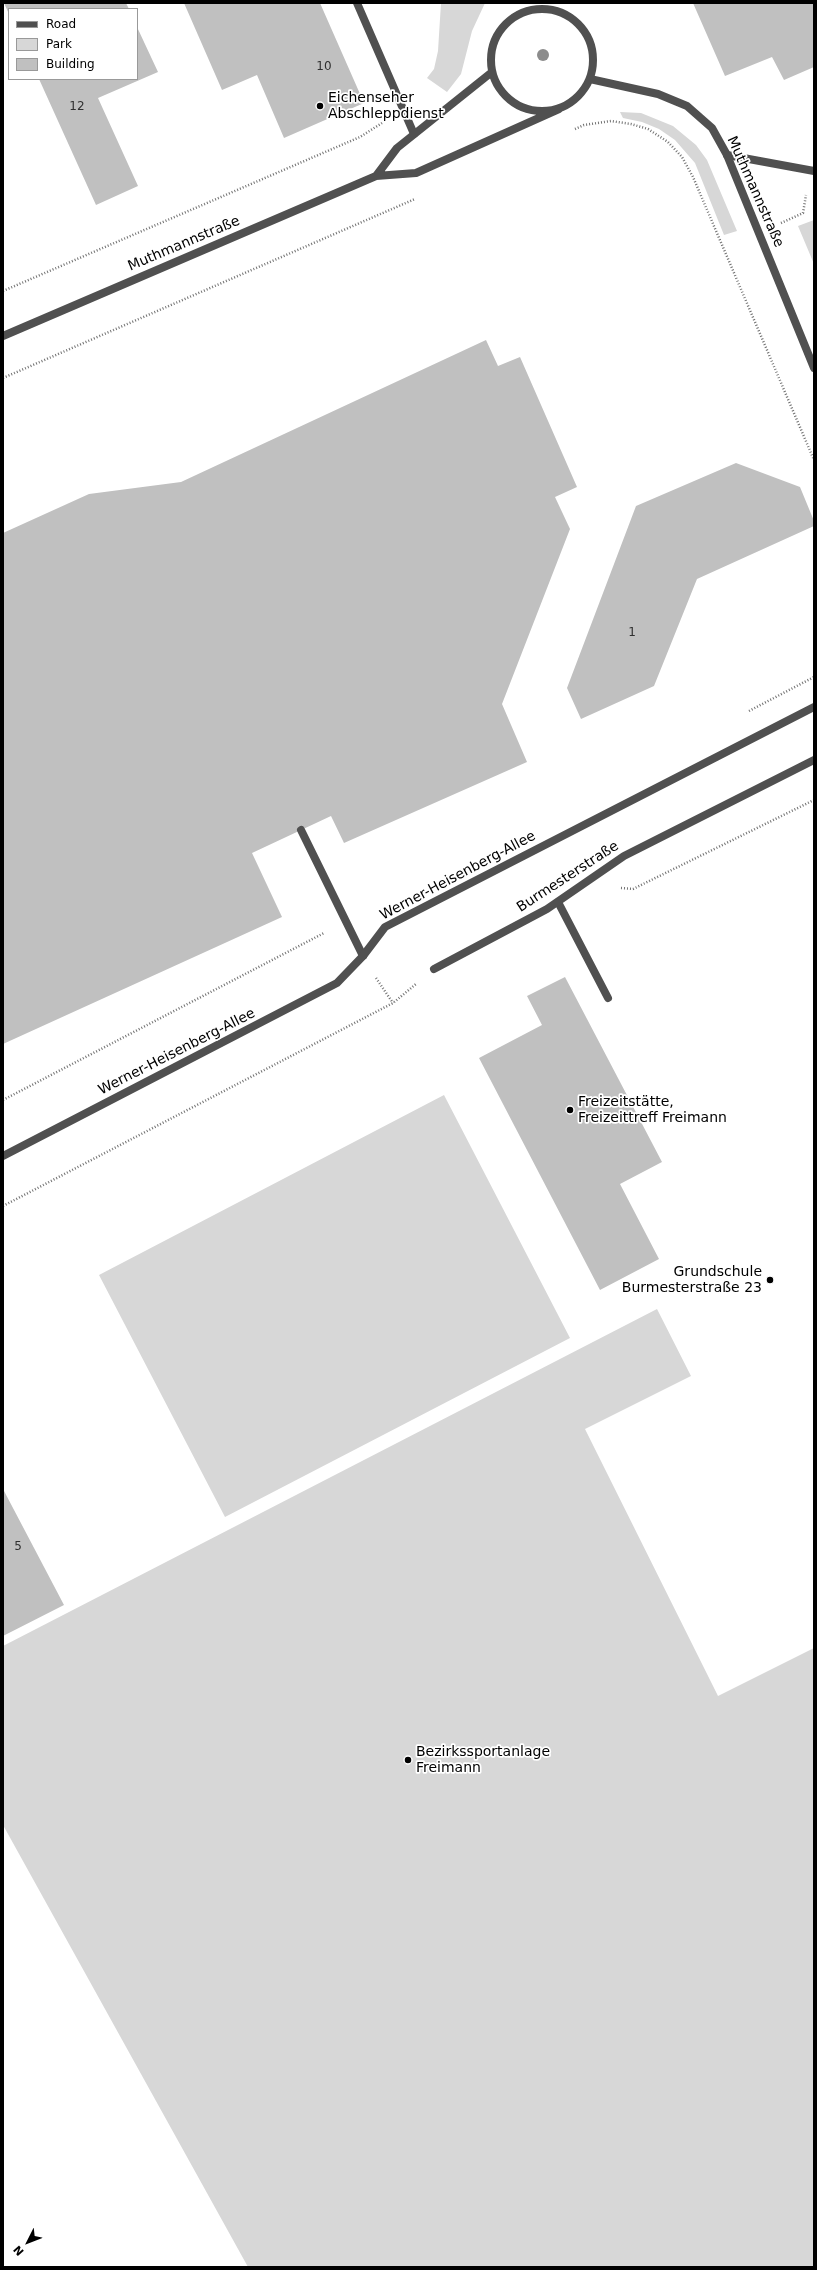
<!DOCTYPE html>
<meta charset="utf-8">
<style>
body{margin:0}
#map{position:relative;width:817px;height:2270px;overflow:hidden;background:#fff;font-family:"DejaVu Sans",sans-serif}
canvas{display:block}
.frame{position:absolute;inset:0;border:4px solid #000;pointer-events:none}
.legend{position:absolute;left:8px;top:8px;width:130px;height:72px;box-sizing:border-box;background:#fff;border:1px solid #999;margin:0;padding:5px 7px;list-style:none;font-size:12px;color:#000}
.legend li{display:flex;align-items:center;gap:8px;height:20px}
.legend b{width:20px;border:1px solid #999}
.north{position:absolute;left:8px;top:2222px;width:40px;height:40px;-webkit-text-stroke:3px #fff;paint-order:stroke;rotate:228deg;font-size:11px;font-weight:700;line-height:16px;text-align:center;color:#000}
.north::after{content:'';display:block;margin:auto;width:14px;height:18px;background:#000;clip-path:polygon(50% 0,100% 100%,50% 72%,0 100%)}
</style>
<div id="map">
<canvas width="817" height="2270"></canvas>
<div class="frame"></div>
<ul class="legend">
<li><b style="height:5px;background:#505050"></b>Road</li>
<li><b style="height:11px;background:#d7d7d7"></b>Park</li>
<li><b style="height:11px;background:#c0c0c0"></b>Building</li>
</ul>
<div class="north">N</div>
</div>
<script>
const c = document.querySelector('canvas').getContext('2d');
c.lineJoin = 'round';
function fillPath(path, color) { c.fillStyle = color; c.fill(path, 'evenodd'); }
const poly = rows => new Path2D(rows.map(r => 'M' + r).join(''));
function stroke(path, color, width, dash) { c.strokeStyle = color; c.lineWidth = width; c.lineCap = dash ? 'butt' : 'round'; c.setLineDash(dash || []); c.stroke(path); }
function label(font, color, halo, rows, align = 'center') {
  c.font = font + ' "DejaVu Sans",sans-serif'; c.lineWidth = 3.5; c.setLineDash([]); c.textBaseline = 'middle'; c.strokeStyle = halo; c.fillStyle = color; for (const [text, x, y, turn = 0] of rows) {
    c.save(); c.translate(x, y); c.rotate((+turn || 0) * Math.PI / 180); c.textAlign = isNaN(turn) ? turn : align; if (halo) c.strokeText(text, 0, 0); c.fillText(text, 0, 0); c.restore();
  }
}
const green = poly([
 [441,3,485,3,472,31,461,74,447,92,427,78,434,69,438,51],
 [620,112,641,113,673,126,696,145,707,160,737,231,724,235,695,163,675,140,659,129,642,122,623,118],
 [814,220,814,264,798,226],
 [444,1095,570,1338,225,1517,99,1275],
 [657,1309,691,1376,585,1429,718,1696,814,1648,814,2267,248,2267,3,1825,3,1646]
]);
const building = poly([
 [4,3,126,3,129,9,9,9,9,14],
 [184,3,320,3,364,103,284,138,257,75,222,90],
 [693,3,814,3,814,67,784,80,772,57,725,76],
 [137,27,158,72,98,98,138,186,96,205,39,79,137,79],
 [486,340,498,366,520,357,577,487,555,497,570,529,502,704,527,762,344,843,331,816,252,853,282,917,3,1044,3,533,89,494,181,482],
 [736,463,800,487,814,521,814,526,697,579,654,686,581,719,567,688,636,506],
 [565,977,662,1162,620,1184,659,1259,600,1290,479,1058,542,1025,527,996],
 [3,1489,64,1605,3,1636]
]);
const path = poly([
 [575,129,584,125,611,121,631,124,648,129,668,142,682,157,693,177,814,460],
 [781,223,803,213,806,195],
 [3,291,360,137,382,123],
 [3,378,415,199],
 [749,711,814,677],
 [621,888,633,889,814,800],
 [376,978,393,1003],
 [3,1100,324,933],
 [3,1206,393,1003,416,984]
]);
const lane = poly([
 [357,3,414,134],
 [727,155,814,171],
 [301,830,363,956],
 [558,902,608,998]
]);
const street = poly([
 '491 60a51 51 0 1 1 102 0a51 51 0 1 1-102 0Z',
 [590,79,658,94,687,106,712,128,727,155,814,368],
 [376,176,397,148,492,72],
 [3,336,376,176,416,173,559,109],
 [434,969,547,909,624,856,814,760],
 [3,1156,337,983,363,956,385,927,814,707]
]);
const trees = [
 [543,55]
];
const markers = [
 [320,106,4,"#000"],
 [570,1110,4,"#000"],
 [770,1280,4,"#000"],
 [408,1760,4,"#000"]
];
const numberNames = [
 ["10",324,67],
 ["12",77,107],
 ["1",632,633],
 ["5",18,1547]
];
const poiNames = [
 ["Eichenseher",328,98],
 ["Abschleppdienst",328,114],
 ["Freizeitstätte,",578,1102],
 ["Freizeittreff Freimann",578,1118],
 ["Grundschule",762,1272,"right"],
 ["Burmesterstraße 23",762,1288,"right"],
 ["Bezirkssportanlage",416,1752],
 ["Freimann",416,1768]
];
const streetNames = [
 ["Muthmannstraße",755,192,66],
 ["Muthmannstraße",184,244,-23],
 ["Werner-Heisenberg-Allee",458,876,-28],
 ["Burmesterstraße",568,877,-33],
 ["Werner-Heisenberg-Allee",177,1052,-27]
];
fillPath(green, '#d7d7d7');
fillPath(building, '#c0c0c0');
stroke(path, '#727272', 2.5, [1, 2]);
stroke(lane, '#505050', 8);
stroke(street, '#505050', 8);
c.fillStyle = '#8c8c8c';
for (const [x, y] of trees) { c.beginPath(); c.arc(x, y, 6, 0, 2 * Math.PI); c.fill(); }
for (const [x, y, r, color] of markers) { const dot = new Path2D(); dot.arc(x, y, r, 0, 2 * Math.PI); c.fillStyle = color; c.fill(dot); stroke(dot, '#fff', 1.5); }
label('12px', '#303030', null, numberNames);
label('14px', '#000', '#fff', poiNames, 'left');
label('14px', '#000', '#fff', streetNames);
</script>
